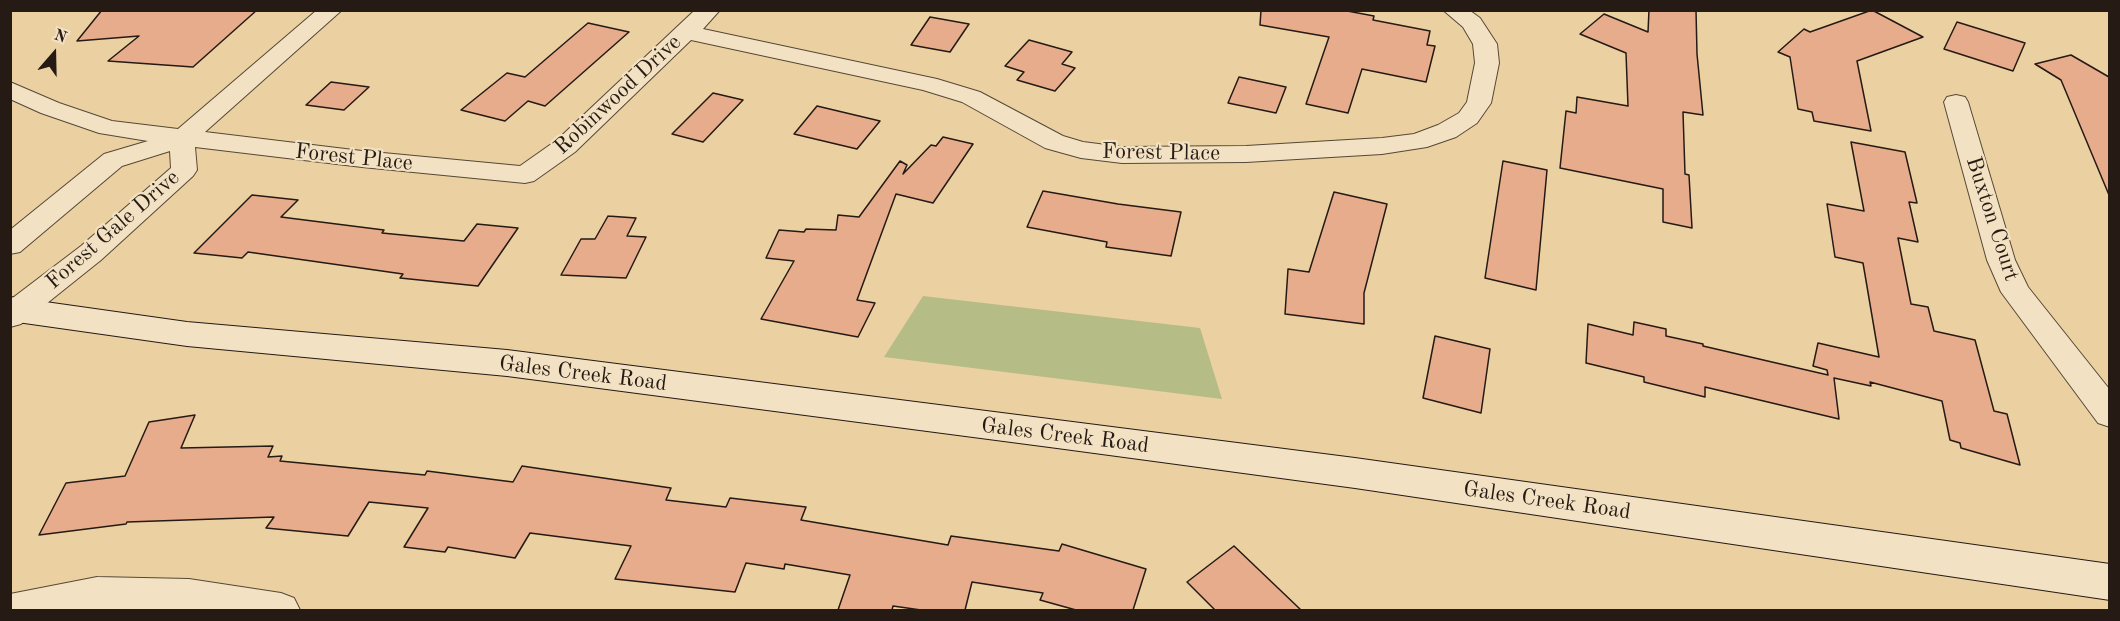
<!DOCTYPE html>
<style>
body{margin:0}
#map{position:relative;width:2120px;height:621px;overflow:hidden;background:#ebd1a1;font-family:"Old Standard TT",serif}
canvas{display:block}
.frame{position:absolute;inset:0;border:12px solid #251a14;pointer-events:none}
.north{position:absolute;left:24px;top:24px;width:60px;height:60px;-webkit-text-stroke:4px #f2e1c2;paint-order:stroke;rotate:20deg;font-size:16px;font-weight:700;line-height:24px;text-align:center;color:#251a14}
.north::after{content:'';display:block;margin:auto;width:21px;height:27px;background:#251a14;clip-path:polygon(50% 0,100% 100%,50% 72%,0 100%)}
</style>
<div id="map">
<canvas width="2120" height="621"></canvas>
<div class="frame"></div>
<div class="north">N</div>
</div>
<script>
const c = document.querySelector('canvas').getContext('2d');
c.lineJoin = 'round';
function fillPath(path, color) { c.fillStyle = color; c.fill(path, 'evenodd'); }
const poly = rows => new Path2D(rows.map(r => 'M' + r).join(''));
function stroke(path, color, width, dash) { c.strokeStyle = color; c.lineWidth = width; c.lineCap = dash ? 'butt' : 'round'; c.setLineDash(dash || []); c.stroke(path); }
function label(font, color, halo, rows, align = 'center') {
  c.font = font + ' "Old Standard TT",serif'; c.lineWidth = 4.5; c.setLineDash([]); c.textBaseline = 'middle'; c.strokeStyle = halo; c.fillStyle = color; for (const [text, x, y, turn = 0] of rows) {
    c.save(); c.translate(x, y); c.rotate((+turn || 0) * Math.PI / 180); c.textAlign = isNaN(turn) ? turn : align; if (halo) c.strokeText(text, 0, 0); c.fillText(text, 0, 0); c.restore();
  }
}
const green = poly([
 [923,296,1200,328,1222,399,884,357]
]);
const building = poly([
 [102,10,257,10,193,67,108,61,139,36,77,41,102,10],
 [1261,10,1342,10,1374,16,1373,20,1430,31,1427,45,1435,46,1426,82,1362,69,1348,113,1306,104,1329,37,1260,25,1261,10],
 [1649,10,1696,10,1697,54,1703,115,1683,112,1685,174,1689,175,1692,228,1663,222,1663,189,1560,168,1566,111,1576,113,1577,97,1628,106,1626,53,1580,34,1604,14,1648,32,1649,10],
 [1872,10,1923,37,1857,61,1871,131,1814,121,1812,112,1798,109,1790,57,1778,52,1804,29,1810,32,1872,10],
 [930,17,969,24,950,52,911,45,930,17],
 [1957,22,2025,43,2013,71,1944,49,1957,22],
 [588,23,629,32,545,106,528,101,505,121,461,110,507,73,525,77,588,23],
 [1029,40,1072,52,1062,64,1075,68,1055,91,1017,80,1024,72,1005,66,1029,40],
 [2071,55,2109,77,2109,195,2061,80,2035,64,2071,55],
 [1239,77,1286,87,1276,113,1228,103,1239,77],
 [331,82,369,87,344,110,306,105,331,82],
 [713,93,743,100,703,142,672,134,713,93],
 [817,106,880,121,857,149,794,134,817,106],
 [943,137,973,144,933,203,896,194,857,300,875,303,858,337,761,319,794,261,766,258,779,230,804,232,806,229,836,230,838,215,859,217,900,161,907,165,903,174,931,145,936,146,943,137],
 [1851,142,1905,152,1917,203,1909,202,1918,242,1898,238,1911,304,1928,307,1934,331,1975,340,1994,411,2007,414,2020,465,1961,448,1960,443,1950,440,1942,401,1870,382,1871,386,1834,378,1839,419,1705,387,1705,397,1644,382,1644,377,1586,363,1588,324,1633,335,1634,322,1666,329,1666,336,1703,344,1703,346,1828,375,1827,370,1813,366,1818,343,1879,357,1863,263,1835,257,1827,204,1864,211,1851,142],
 [1503,161,1547,170,1536,290,1485,278,1503,161],
 [1043,191,1118,204,1181,212,1171,256,1106,247,1107,242,1027,227,1043,191],
 [1334,192,1387,204,1364,293,1364,324,1285,314,1288,269,1309,272,1334,192],
 [252,195,298,200,281,217,384,230,382,233,464,241,477,224,518,228,478,286,400,278,403,274,248,252,242,258,194,253,252,195],
 [608,216,636,218,627,236,646,237,626,278,561,275,581,239,595,239,608,216],
 [1435,336,1490,349,1481,413,1423,398,1435,336],
 [195,415,181,448,273,446,268,457,282,456,280,461,425,475,427,471,513,482,522,466,671,488,666,500,726,507,730,498,806,507,801,520,948,545,951,536,1059,551,1062,544,1146,569,1133,610,1076,610,1040,600,1043,593,972,582,965,610,921,610,893,606,892,610,838,610,850,575,785,564,784,569,746,563,735,592,615,579,631,546,530,533,515,558,448,547,445,552,404,547,428,508,369,502,348,536,266,528,274,517,127,522,126,524,39,535,66,483,125,476,149,422,195,415],
 [1234,546,1301,610,1215,610,1187,582,1234,546]
]);
const street = poly([
 [317,10,342,10,205,132,362,151,520,166,557,140,695,10,720,10,703,29,937,79,980,92,1063,136,1083,142,1122,147,1246,146,1382,138,1414,134,1438,125,1459,113,1467,102,1475,63,1473,44,1463,27,1443,10,1469,10,1480,18,1497,44,1499,63,1491,103,1477,123,1456,137,1427,147,1382,154,1246,162,1122,163,1081,158,1045,148,962,102,923,90,691,40,575,152,534,181,525,183,362,167,195,147,197,170,193,176,101,260,21,324,10,327,10,300,81,246,171,168,170,151,122,166,20,252,10,254,10,230,104,154,148,141,99,133,41,113,10,99,10,82,59,103,112,121,178,129,317,10],
 [1956,95,1965,97,1968,102,2015,260,2028,287,2110,390,2110,427,2098,423,2001,292,1987,260,1944,102,1947,97,1956,95],
 [97,577,189,579,281,593,294,598,300,610,10,610,10,594,97,577]
]);
const secondary = poly([
 [10,297,187,322,507,350,1057,420,1355,458,2110,564,2110,600,1355,488,1057,448,507,376,187,346,10,321,10,297]
]);
const streetNames = [
 ["Robinwood Drive",618,95,-43],
 ["Forest Place",1161,153,1],
 ["Forest Place",354,158,6],
 ["Buxton Court",1992,219,72],
 ["Forest Gale Drive",113,230,-41],
 ["Gales Creek Road",583,374,7],
 ["Gales Creek Road",1065,436,7],
 ["Gales Creek Road",1547,501,8]
];
fillPath(green, '#b6bc85');
fillPath(building, '#e7ac8c');
stroke(building, '#251a14', 1.5);
stroke(street, '#564837', 2);
stroke(secondary, '#251a14', 2);
fillPath(street, '#f2e1c2');
fillPath(secondary, '#f2e1c2');
label('22px', '#251a14', '#f2e1c2', streetNames);
</script>
